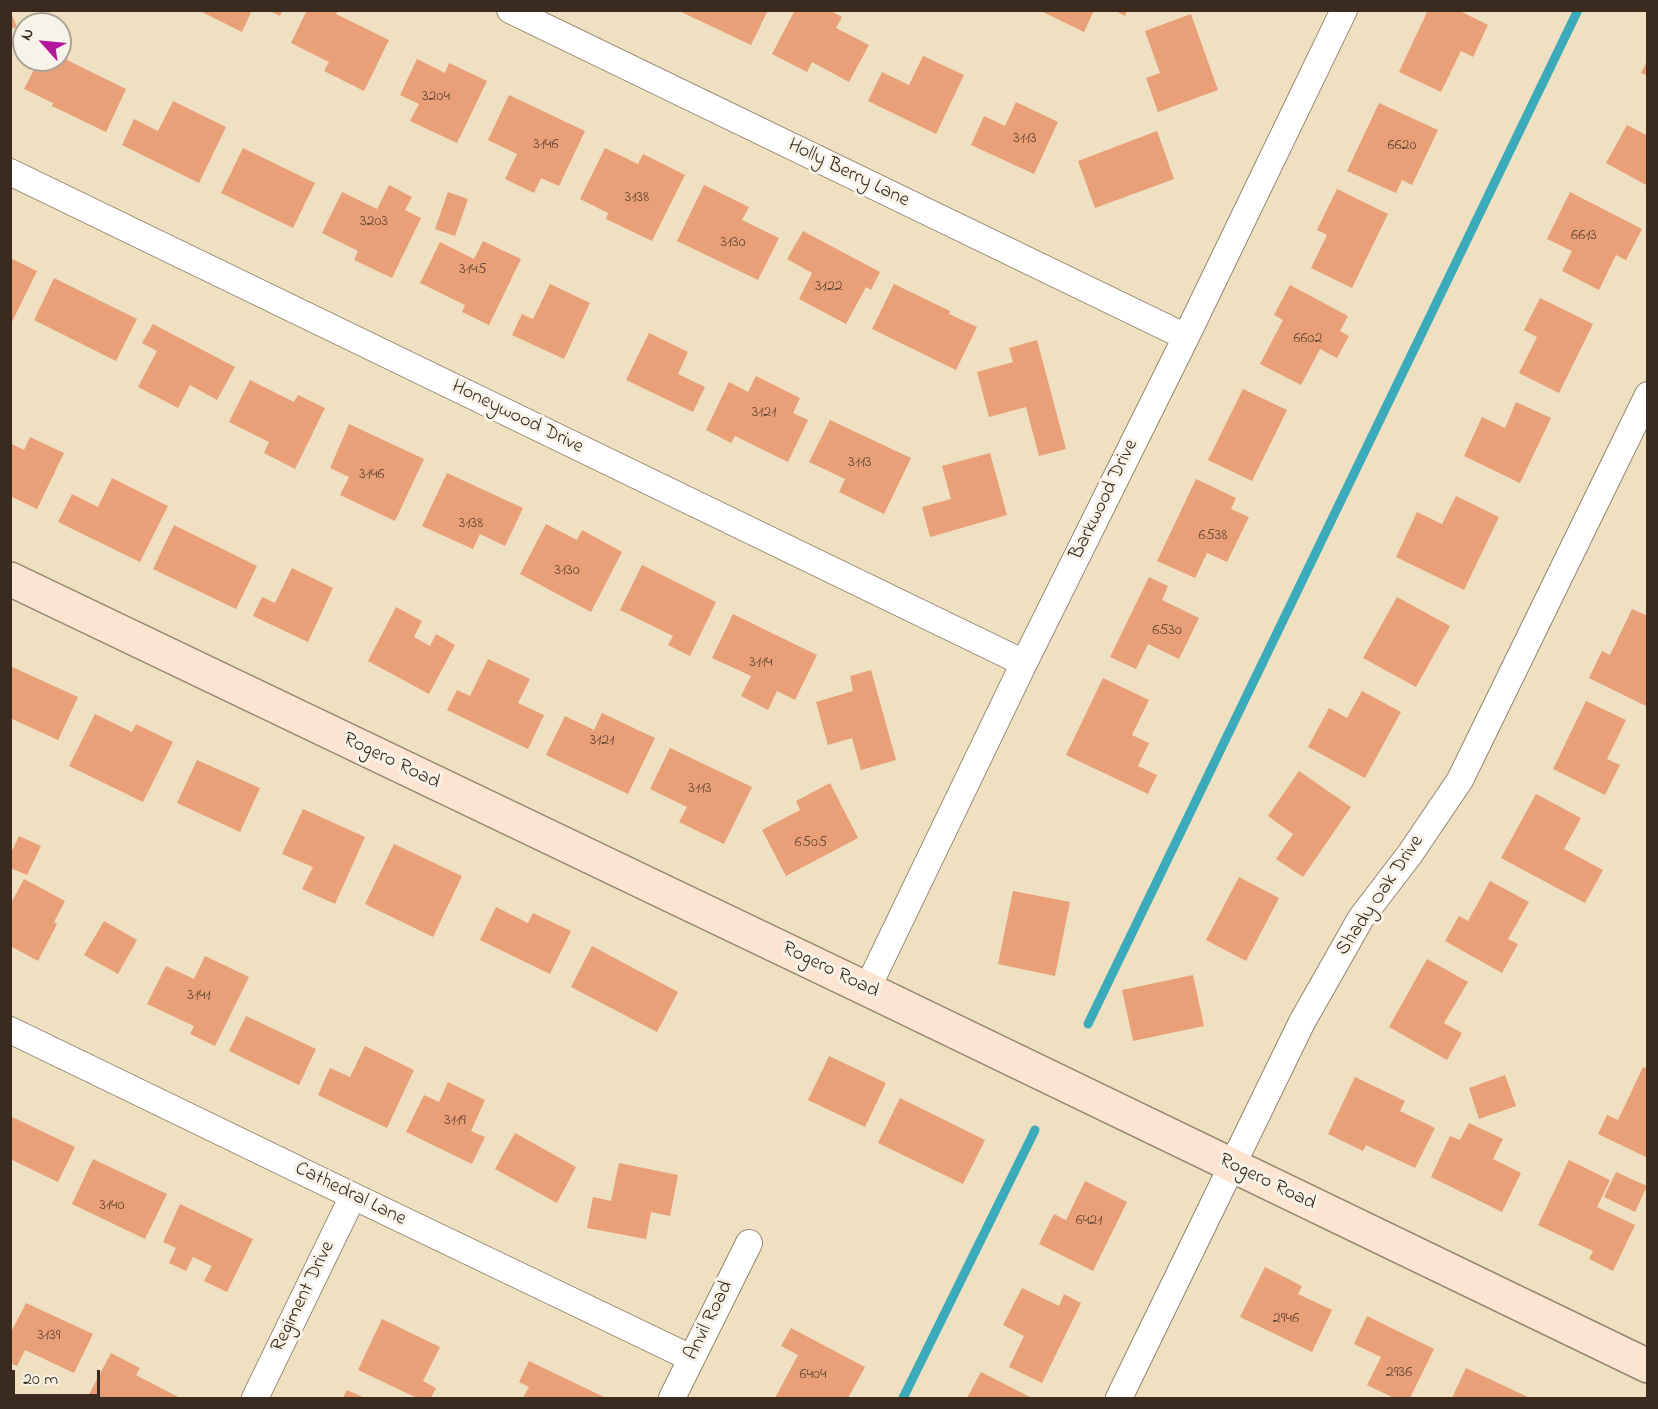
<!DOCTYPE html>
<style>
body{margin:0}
#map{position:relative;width:1658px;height:1409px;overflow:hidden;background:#eee0c0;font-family:"Indie Flower",sans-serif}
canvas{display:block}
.frame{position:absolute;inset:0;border:12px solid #3b2a1e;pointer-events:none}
.north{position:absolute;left:12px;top:12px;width:60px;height:60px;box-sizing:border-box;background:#f7f3e8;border:2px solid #aca397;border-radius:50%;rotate:297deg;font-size:16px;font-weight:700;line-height:24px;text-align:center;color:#3b2a1e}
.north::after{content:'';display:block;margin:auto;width:21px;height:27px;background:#b5179e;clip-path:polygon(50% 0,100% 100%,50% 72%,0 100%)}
.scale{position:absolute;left:12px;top:1370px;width:88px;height:27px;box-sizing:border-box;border:3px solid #3b2a1e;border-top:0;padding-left:8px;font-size:18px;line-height:21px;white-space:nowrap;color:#3b2a1e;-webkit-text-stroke:4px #f7f3e8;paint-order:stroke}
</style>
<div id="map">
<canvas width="1658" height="1409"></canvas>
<div class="frame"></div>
<div class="north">N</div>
<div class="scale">20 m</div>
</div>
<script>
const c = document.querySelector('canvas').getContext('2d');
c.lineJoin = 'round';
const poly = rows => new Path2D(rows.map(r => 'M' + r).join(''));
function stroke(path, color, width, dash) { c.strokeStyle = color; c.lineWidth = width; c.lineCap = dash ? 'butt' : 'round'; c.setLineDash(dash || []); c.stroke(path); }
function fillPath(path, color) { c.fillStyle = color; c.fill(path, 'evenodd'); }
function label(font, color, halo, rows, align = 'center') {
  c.font = font + ' "Indie Flower",sans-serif'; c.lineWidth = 6; c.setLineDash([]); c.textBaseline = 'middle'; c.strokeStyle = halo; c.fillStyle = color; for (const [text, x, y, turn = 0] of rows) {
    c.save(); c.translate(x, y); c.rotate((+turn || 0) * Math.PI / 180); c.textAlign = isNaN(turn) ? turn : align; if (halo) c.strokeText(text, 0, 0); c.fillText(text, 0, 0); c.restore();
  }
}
const stream = poly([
 [1088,1024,1578,10],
 [903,1398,1035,1130]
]);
const building = poly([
 [198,10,252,10,242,32],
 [268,10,283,10,280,16],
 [307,10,338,10,336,14,389,40,364,91,324,71,329,62,291,43],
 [677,10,768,10,751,45],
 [795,10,829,10,842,17,836,28,869,45,849,82,812,62,807,72,772,54],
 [1044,10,1094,10,1084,32,1043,12],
 [1113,10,1127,10,1125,16],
 [1428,10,1458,10,1488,25,1473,57,1461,51,1441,92,1399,72],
 [10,11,17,27,10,29],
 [1191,14,1218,90,1158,112,1146,78,1160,73,1145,31],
 [60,53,68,57,67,60,126,89,106,132,52,106,53,103,24,89,39,60,60,60],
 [923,56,964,75,936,134,868,101,882,72,909,85],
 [417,59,445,73,449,63,487,81,457,143,410,121,419,104,400,95],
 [1648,60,1648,76,1641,73],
 [509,95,585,131,559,186,541,178,534,193,505,179,517,154,488,140],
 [173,101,226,127,199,183,122,145,134,119,158,131],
 [1016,102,1058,122,1034,174,971,145,984,116,1005,126],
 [1379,103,1438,130,1412,185,1402,180,1396,193,1347,171],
 [1627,125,1648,136,1648,186,1606,163],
 [1157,131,1174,179,1095,208,1078,161],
 [243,148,315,183,293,228,221,193],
 [605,148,638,164,643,154,685,175,652,241,606,219,608,213,580,199],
 [389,185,412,197,405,210,421,218,392,278,354,260,358,251,322,233,342,192,377,209],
 [704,185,749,207,742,220,779,238,758,280,677,241],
 [1337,189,1388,214,1352,288,1311,268,1327,235,1317,230],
 [448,192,468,199,455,236,435,229],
 [1570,192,1642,229,1626,260,1616,255,1599,290,1562,271,1572,251,1547,239],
 [803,231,880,272,871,290,866,287,846,324,799,299,812,273,787,259],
 [483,241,521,259,489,325,462,312,465,305,420,283,440,242,474,259],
 [10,258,37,271,10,326],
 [54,278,137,319,116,361,34,320],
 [550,284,590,303,564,359,512,335,522,314,533,319],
 [894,284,950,311,949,314,977,327,956,370,872,329],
 [1290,285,1348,316,1340,331,1349,336,1337,358,1320,349,1301,385,1260,364,1283,320,1274,315],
 [1540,298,1593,324,1559,393,1519,373,1537,337,1524,330],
 [153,324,235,367,217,400,190,385,178,408,138,387,157,351,142,343],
 [649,333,688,352,678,374,705,387,693,412,626,380],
 [1037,340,1066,449,1039,456,1026,407,989,417,977,372,1013,362,1009,348],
 [756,376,800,398,793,413,808,420,788,462,735,436,731,443,706,430,729,382,748,392],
 [250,380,294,402,298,395,325,408,295,469,264,453,269,442,229,422],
 [1243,389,1287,410,1252,481,1208,460],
 [1516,402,1551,418,1520,483,1464,456,1482,417,1505,428],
 [830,420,911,458,884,514,839,492,845,479,809,462],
 [349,424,424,459,395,521,340,495,349,477,330,468],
 [30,437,64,453,37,509,10,496,10,443,24,450],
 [990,453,1007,515,930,537,922,507,951,499,942,466],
 [447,473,523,508,505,546,480,534,473,549,422,526],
 [112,478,168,506,140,562,58,522,72,494,98,507],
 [1196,479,1236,498,1231,509,1249,517,1227,562,1207,553,1195,578,1157,561],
 [1456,496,1499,517,1464,590,1396,557,1417,512,1442,524],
 [546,524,577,540,582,530,622,552,591,612,520,574],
 [174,525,257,566,236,609,153,569],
 [642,565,716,602,690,656,668,645,673,636,620,610],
 [292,568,333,588,308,642,253,616,262,597,275,603],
 [1149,577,1168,586,1162,600,1199,618,1179,659,1148,644,1136,669,1110,657],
 [1397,597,1450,626,1416,687,1363,658],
 [396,607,422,621,414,637,430,646,436,634,455,645,429,694,368,661],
 [1632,609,1648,616,1648,707,1589,678,1602,651,1610,655],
 [733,614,817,655,795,700,777,691,768,710,741,696,751,676,712,658],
 [488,659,530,679,518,703,544,715,528,749,447,710,457,690,470,696],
 [10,666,78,697,58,740,10,718],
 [871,670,896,760,861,770,852,738,828,745,816,702,853,691,850,676],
 [1103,678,1149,700,1132,735,1149,743,1138,766,1157,775,1148,794,1066,755],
 [1362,691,1401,712,1365,778,1308,747,1329,708,1347,718],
 [1586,701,1626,720,1607,759,1620,765,1605,795,1553,769],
 [602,713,655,738,628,794,546,755,565,716,594,730],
 [95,714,132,732,136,724,173,742,143,802,69,766],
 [670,748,752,787,724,844,679,822,687,807,650,789],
 [197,760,260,788,240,832,177,803],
 [1299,771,1351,807,1303,877,1276,859,1293,834,1268,816],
 [830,783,858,838,786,876,762,830,800,810,796,801],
 [1536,794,1581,818,1564,849,1603,870,1585,903,1501,858],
 [303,809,365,837,335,904,302,889,313,867,282,854],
 [19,836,41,846,27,875,10,868,10,855],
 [394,844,462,876,433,937,365,904],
 [1239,877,1279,898,1246,961,1206,940],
 [24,879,65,901,54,922,57,924,38,961,10,946,10,905],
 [1490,881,1529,902,1508,939,1518,944,1502,973,1445,941,1459,916,1468,921],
 [1013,891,1070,902,1055,976,998,964],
 [496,907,528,923,533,913,571,931,550,974,480,940],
 [104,921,137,940,118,974,84,955],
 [592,946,678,992,657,1032,571,987],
 [205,956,249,977,215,1046,190,1034,194,1026,147,1004,166,966,194,979],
 [1427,959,1468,982,1444,1023,1462,1033,1447,1060,1389,1027],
 [1193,975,1204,1026,1133,1041,1122,990],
 [246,1016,316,1049,299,1085,229,1051],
 [365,1046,414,1070,387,1128,318,1095,330,1068,350,1077],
 [829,1056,886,1083,865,1127,808,1100],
 [1643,1067,1648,1069,1648,1158,1598,1134,1607,1115,1618,1120],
 [1505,1075,1516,1106,1479,1119,1469,1088],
 [1355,1077,1405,1101,1400,1111,1435,1128,1415,1168,1366,1145,1363,1151,1328,1134],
 [448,1082,485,1100,471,1131,485,1137,472,1164,406,1132,424,1095,439,1102],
 [900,1098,985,1140,963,1184,878,1143],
 [10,1116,75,1147,58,1182,10,1159],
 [1469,1123,1503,1139,1493,1159,1521,1173,1502,1212,1431,1177,1450,1136,1460,1140],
 [515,1133,576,1167,557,1203,495,1169],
 [93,1159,167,1194,145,1239,72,1204],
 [1569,1160,1610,1180,1597,1207,1635,1225,1613,1271,1589,1259,1593,1251,1538,1225],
 [619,1163,678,1175,670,1216,651,1212,646,1239,587,1228,593,1197,611,1201],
 [1616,1172,1647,1186,1635,1212,1604,1197],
 [1085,1181,1127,1202,1093,1271,1039,1244,1054,1214,1066,1220],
 [180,1204,253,1239,227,1292,204,1281,212,1266,193,1257,186,1271,169,1263,176,1248,163,1242],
 [1265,1267,1302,1286,1298,1294,1332,1310,1312,1352,1240,1317],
 [1022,1288,1059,1306,1064,1294,1081,1303,1042,1383,1009,1367,1024,1336,1003,1325],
 [26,1303,93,1334,74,1373,25,1350,17,1366,10,1363,10,1334],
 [1367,1316,1434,1349,1410,1398,1394,1398,1367,1385,1381,1357,1354,1344],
 [382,1319,440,1347,423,1381,436,1388,431,1398,417,1398,358,1370],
 [791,1328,865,1367,848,1398,775,1398,798,1355,781,1346],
 [111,1353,140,1368,136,1375,180,1398,87,1398],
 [529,1361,606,1398,523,1398,529,1387,519,1382],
 [1466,1368,1530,1398,1452,1398],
 [981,1372,1032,1398,967,1398],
 [347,1390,365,1398,343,1398]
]);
const street = poly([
 [510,10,1186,337],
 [10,172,1024,663],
 [867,989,1024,663,1186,337,1344,10],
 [10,1030,353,1196,691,1358],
 [255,1398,353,1196],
 [672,1398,749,1243],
 [1119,1398,1302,1022,1361,918,1410,854,1460,780,1648,395]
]);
const secondary = poly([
 [10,579,867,989,1648,1366]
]);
const numberNames = [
 ["3204",436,97],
 ["3113",1025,139],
 ["3146",546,145],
 ["6620",1402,146],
 ["3138",637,198],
 ["3203",374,222],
 ["6613",1584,236],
 ["3130",733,243],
 ["3145",473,270],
 ["3122",829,287],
 ["6602",1308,339],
 ["3121",764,413],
 ["3113",860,463],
 ["3146",372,475],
 ["3138",471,524],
 ["6538",1213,536],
 ["3130",567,571],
 ["6530",1167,631],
 ["3114",761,663],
 ["3121",602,741],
 ["3113",700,789],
 ["6505",811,843],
 ["3141",199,996],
 ["3119",455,1121],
 ["3140",112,1206],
 ["6421",1089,1221],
 ["2946",1286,1319],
 ["3139",49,1336],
 ["2936",1399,1373],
 ["6404",813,1375]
];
const streetNames = [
 ["Holly Berry Lane",848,174,26],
 ["Honeywood Drive",517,418,26],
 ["Barkwood Drive",1105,500,-64],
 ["Rogero Road",391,762,26],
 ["Shady Oak Drive",1381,896,-56],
 ["Rogero Road",830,971,26],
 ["Rogero Road",1267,1183,26],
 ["Cathedral Lane",350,1195,26],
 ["Regiment Drive",304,1297,-64],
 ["Anvil Road",710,1321,-64]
];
stroke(stream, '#3baaba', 9);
fillPath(building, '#e9a078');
stroke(street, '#94856f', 28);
stroke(secondary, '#94856f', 36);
stroke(street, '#fff', 26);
stroke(secondary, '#fde4d1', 33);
label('16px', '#664834', null, numberNames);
label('20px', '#3b2a1e', '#f7f3e8', streetNames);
</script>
